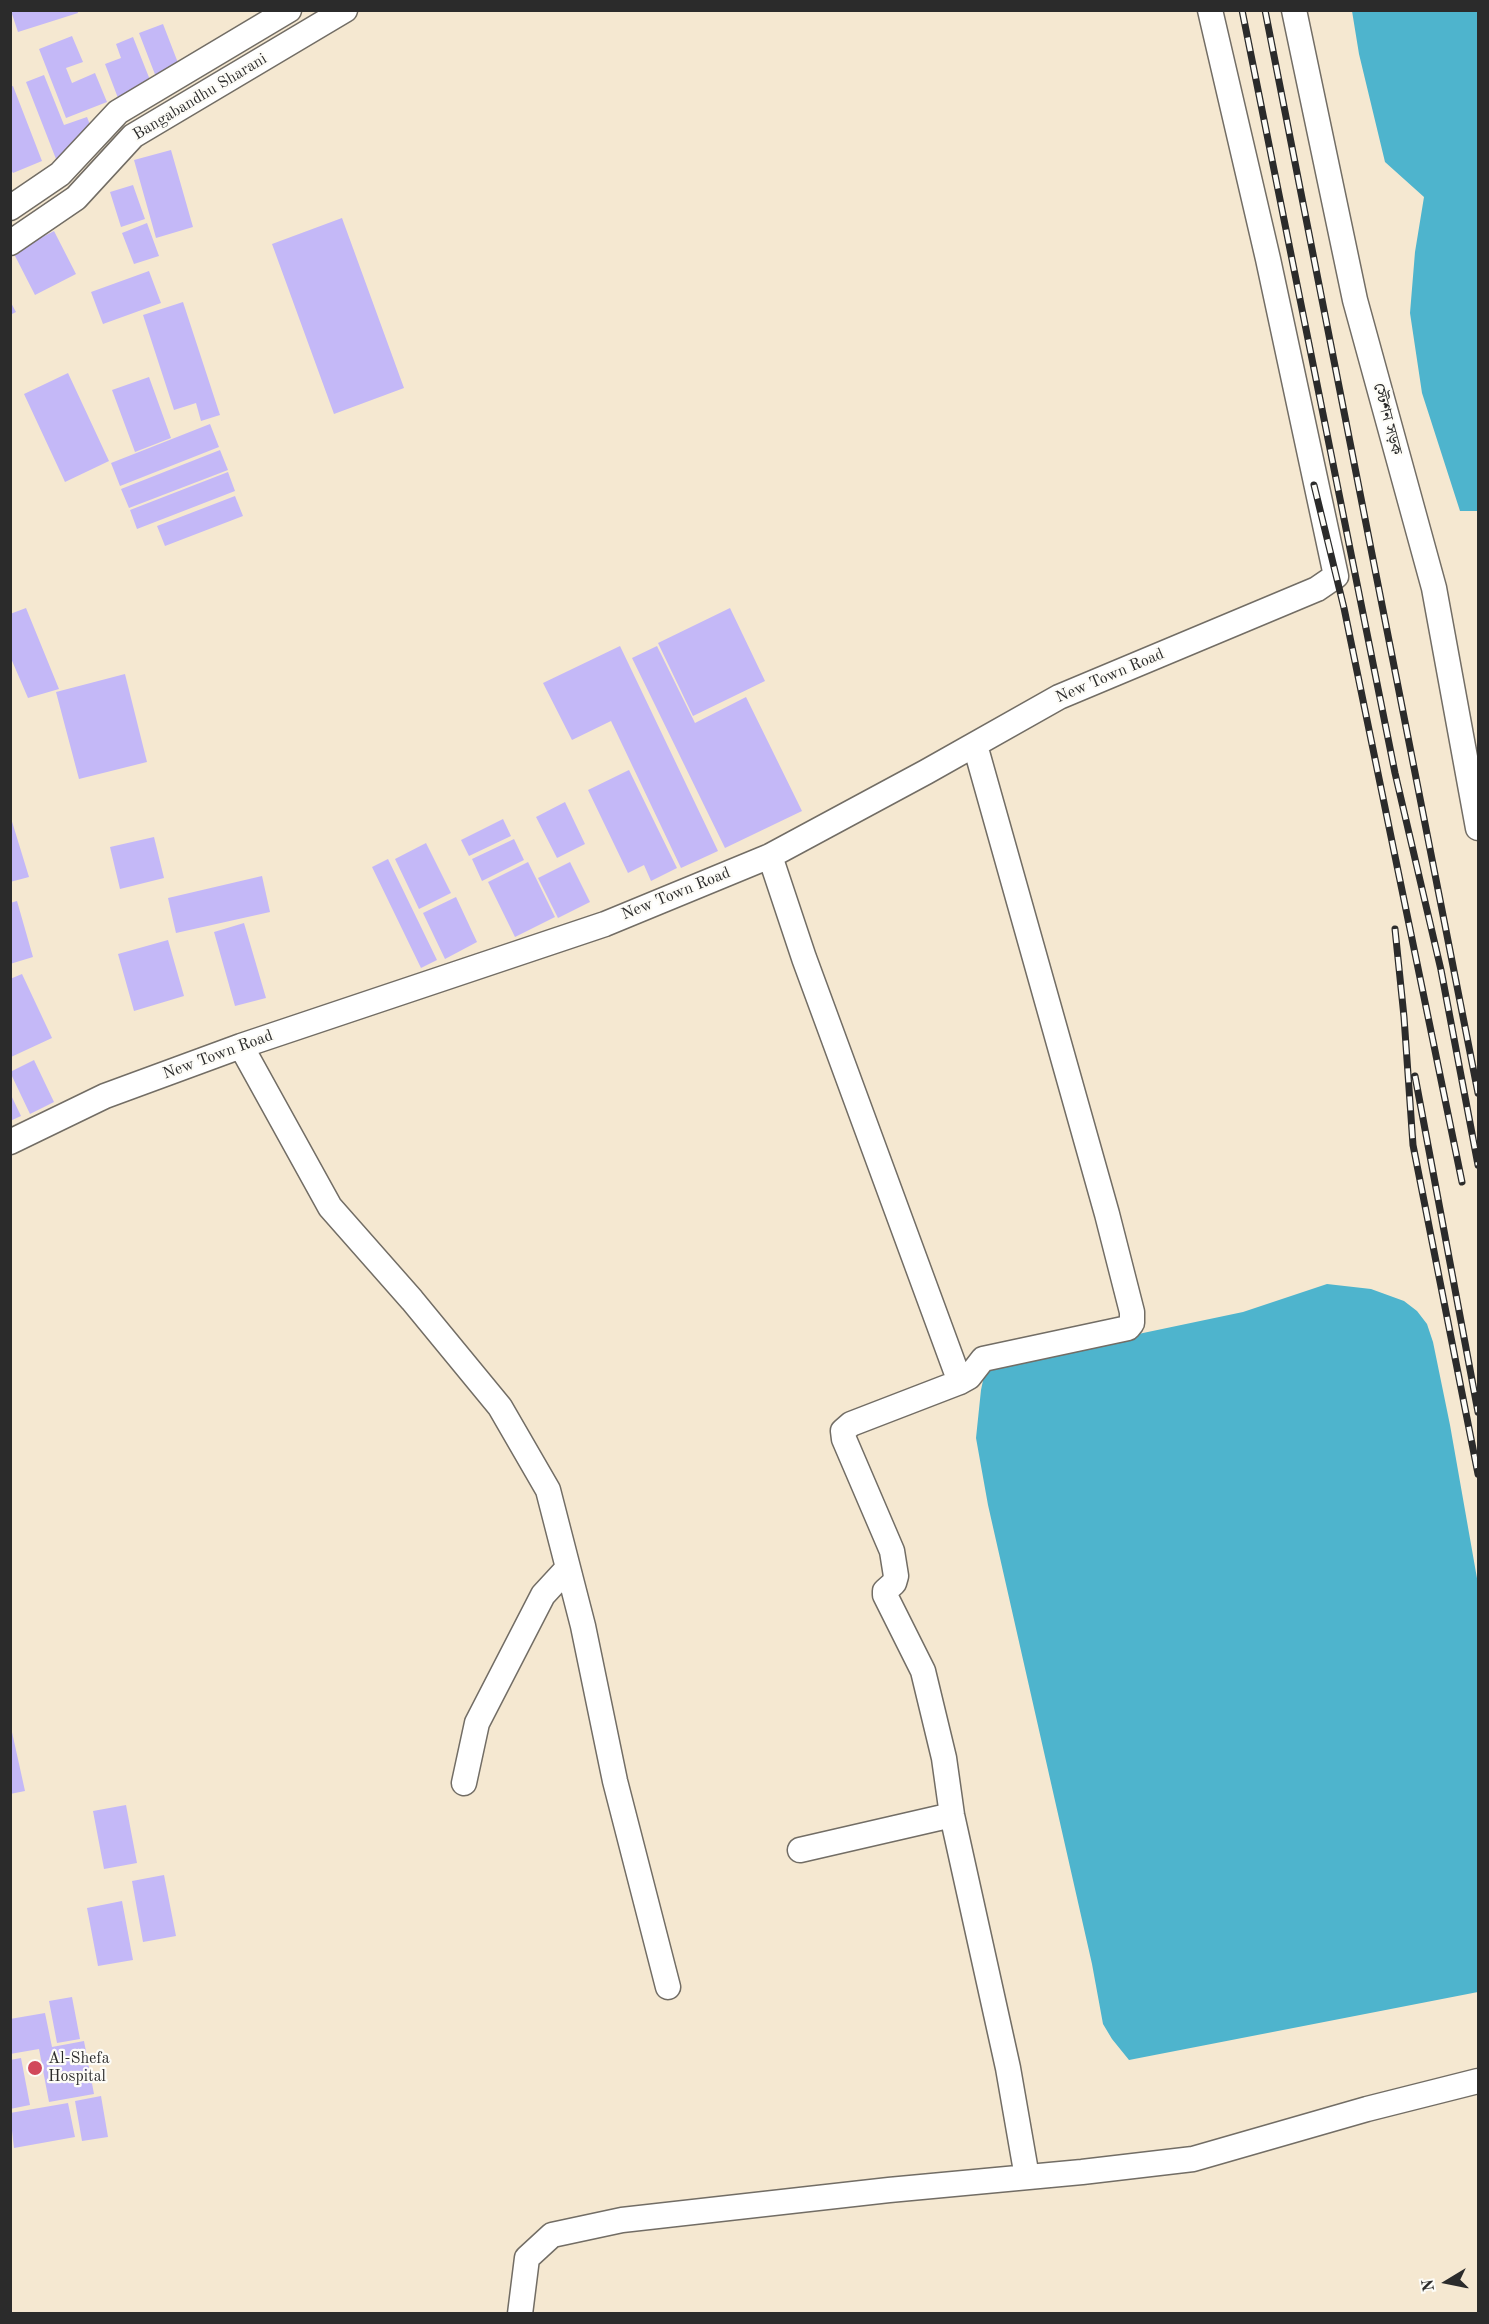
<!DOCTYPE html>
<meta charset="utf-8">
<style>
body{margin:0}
#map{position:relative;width:1489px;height:2324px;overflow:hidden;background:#f5e8d1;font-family:"Old Standard TT",serif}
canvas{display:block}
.frame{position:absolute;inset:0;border:12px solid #2b2b2b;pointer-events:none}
.north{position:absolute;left:1417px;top:2252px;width:60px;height:60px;-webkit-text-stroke:4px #fdfcf7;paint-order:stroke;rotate:260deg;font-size:16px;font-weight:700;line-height:24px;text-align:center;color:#2b2b2b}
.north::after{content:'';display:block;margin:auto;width:21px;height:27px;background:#2b2b2b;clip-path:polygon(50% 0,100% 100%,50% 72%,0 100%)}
</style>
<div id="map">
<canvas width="1489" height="2324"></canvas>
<div class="frame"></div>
<div class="north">N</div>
</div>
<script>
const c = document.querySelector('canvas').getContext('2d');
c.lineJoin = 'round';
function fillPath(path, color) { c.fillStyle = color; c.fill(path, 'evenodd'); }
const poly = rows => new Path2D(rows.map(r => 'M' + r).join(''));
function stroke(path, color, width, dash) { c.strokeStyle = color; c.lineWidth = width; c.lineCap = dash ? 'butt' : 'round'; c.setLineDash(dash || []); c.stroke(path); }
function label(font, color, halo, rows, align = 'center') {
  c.font = font + ' "Old Standard TT","Noto Serif Bengali",serif'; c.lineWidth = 4.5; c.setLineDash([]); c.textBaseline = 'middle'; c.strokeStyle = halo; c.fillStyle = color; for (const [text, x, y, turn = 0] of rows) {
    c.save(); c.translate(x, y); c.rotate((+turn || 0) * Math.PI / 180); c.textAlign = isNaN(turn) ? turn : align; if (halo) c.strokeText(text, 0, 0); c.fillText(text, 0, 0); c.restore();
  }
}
const water = poly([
 [1352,11,1478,11,1478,511,1460,511,1422,393,1410,313,1415,252,1424,197,1385,162,1359,54],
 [1327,1284,1371,1289,1404,1301,1417,1311,1427,1324,1433,1342,1450,1425,1478,1584,1478,1992,1129,2060,1112,2039,1103,2024,1092,1964,988,1505,976,1438,981,1390,986,1366,1243,1312]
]);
const building = poly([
 [77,10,78,13,18,32,11,11],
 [163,24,180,68,156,77,139,33],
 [72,36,83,62,66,68,72,83,95,73,107,102,66,118,39,49],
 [133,37,152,85,118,98,105,64,121,58,116,44],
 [44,75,64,125,87,117,94,135,71,144,74,152,56,159,26,82],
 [13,86,42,161,13,173,10,168,10,87],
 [171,150,193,227,156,238,134,160],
 [133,185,145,219,121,227,110,192],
 [342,218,404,388,334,414,272,244],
 [147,223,159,256,134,264,122,233],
 [54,231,76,274,35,295,13,252],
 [149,271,161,303,103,324,91,292],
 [10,301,16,312,10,315],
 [183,302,220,415,201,421,196,403,174,410,143,315],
 [68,373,109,461,65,482,24,394],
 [149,377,171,438,135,452,112,390],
 [210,424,219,447,120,486,111,463],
 [220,450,228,470,129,508,121,489],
 [228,472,235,491,137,529,130,510],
 [235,496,243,516,165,546,157,526],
 [26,608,59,689,28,698,10,656,10,614],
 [730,608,765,681,693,716,658,643],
 [620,646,718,851,681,868,611,721,572,740,543,683],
 [657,646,695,723,746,697,802,811,725,848,632,658],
 [125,674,147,762,79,779,56,692],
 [629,770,677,868,651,881,644,865,628,873,588,790],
 [565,802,585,844,557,858,536,817],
 [10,815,29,877,10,882],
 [503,819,511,836,469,856,461,840],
 [154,837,164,878,120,889,110,847],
 [514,839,524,860,482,881,472,859],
 [426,843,451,893,419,909,395,859],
 [388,859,437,960,421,968,372,867],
 [528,862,555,917,515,937,488,882],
 [570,862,590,902,558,918,538,878],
 [262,876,270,912,176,933,168,898],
 [456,897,477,942,445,959,423,913],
 [17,901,33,957,10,964,10,903],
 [244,923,266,998,235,1006,214,932],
 [168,940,184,996,134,1011,118,954],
 [22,974,52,1038,11,1057,10,979],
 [34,1060,54,1102,30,1114,10,1072],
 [10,1093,21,1116,10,1121],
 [10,1723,25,1791,10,1794],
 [126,1805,137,1863,104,1869,93,1811],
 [164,1875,176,1936,143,1942,132,1881],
 [122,1901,133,1960,98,1966,87,1908],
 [72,1997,80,2039,57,2043,49,2001],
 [45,2013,52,2047,84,2041,94,2094,49,2102,39,2049,10,2054,10,2019],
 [21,2058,30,2105,10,2109,10,2060],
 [101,2096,108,2137,82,2141,75,2101],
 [68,2103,75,2137,14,2148,10,2113]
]);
const minor = poly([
 [1294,10,1355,300,1434,588,1478,828],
 [10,208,60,174,118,112,289,10],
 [10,243,76,198,133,136,345,10],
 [975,745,1107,1214,1132,1312,1132,1323,1128,1328,983,1359,969,1377,960,1382,851,1424,843,1431,844,1439,892,1551,896,1576,894,1583,885,1591,885,1595,923,1671,944,1758,952,1815,1008,2068,1027,2177],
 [770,856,804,958,960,1382],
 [241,1046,330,1207,412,1300,500,1407,548,1490,583,1626,615,1781,668,1987],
 [10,1142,105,1096,241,1046,605,924,770,856,926,772,1059,697,1317,589,1336,576,1268,259,1210,10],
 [464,1783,477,1723,543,1595,567,1569],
 [800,1850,952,1815],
 [520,2314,527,2258,552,2235,622,2220,889,2190,1082,2172,1193,2159,1367,2109,1478,2081]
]);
const rail = poly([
 [1242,10,1395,773,1441,970,1478,1165],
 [1265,10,1478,1093],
 [1314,485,1344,608,1462,1182],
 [1395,929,1404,1017,1413,1145,1478,1474],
 [1415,1076,1478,1412]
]);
const markers = [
 [35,2068,8,"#d1495b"]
];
const streetNames = [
 ["Bangabandhu Sharani",200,97,-31],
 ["স্টেশন সড়ক",1387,419,75],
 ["New Town Road",1110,676,-23],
 ["New Town Road",676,894,-22],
 ["New Town Road",218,1055,-20]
];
const poiNames = [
 ["Al-Shefa",48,2059],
 ["Hospital",48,2077]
];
fillPath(water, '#4eb4cd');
fillPath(building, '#c4b8f7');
stroke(minor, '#726d65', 27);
stroke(minor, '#fff', 24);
stroke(rail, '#2b2b2b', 7);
stroke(rail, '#fdfcf7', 4.5, [14]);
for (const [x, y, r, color] of markers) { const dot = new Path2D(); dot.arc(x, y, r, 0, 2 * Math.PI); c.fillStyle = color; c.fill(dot); stroke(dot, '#fdfcf7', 2); }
label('16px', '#2b2b2b', '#fdfcf7', streetNames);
label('16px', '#2b2b2b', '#fdfcf7', poiNames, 'left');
</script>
